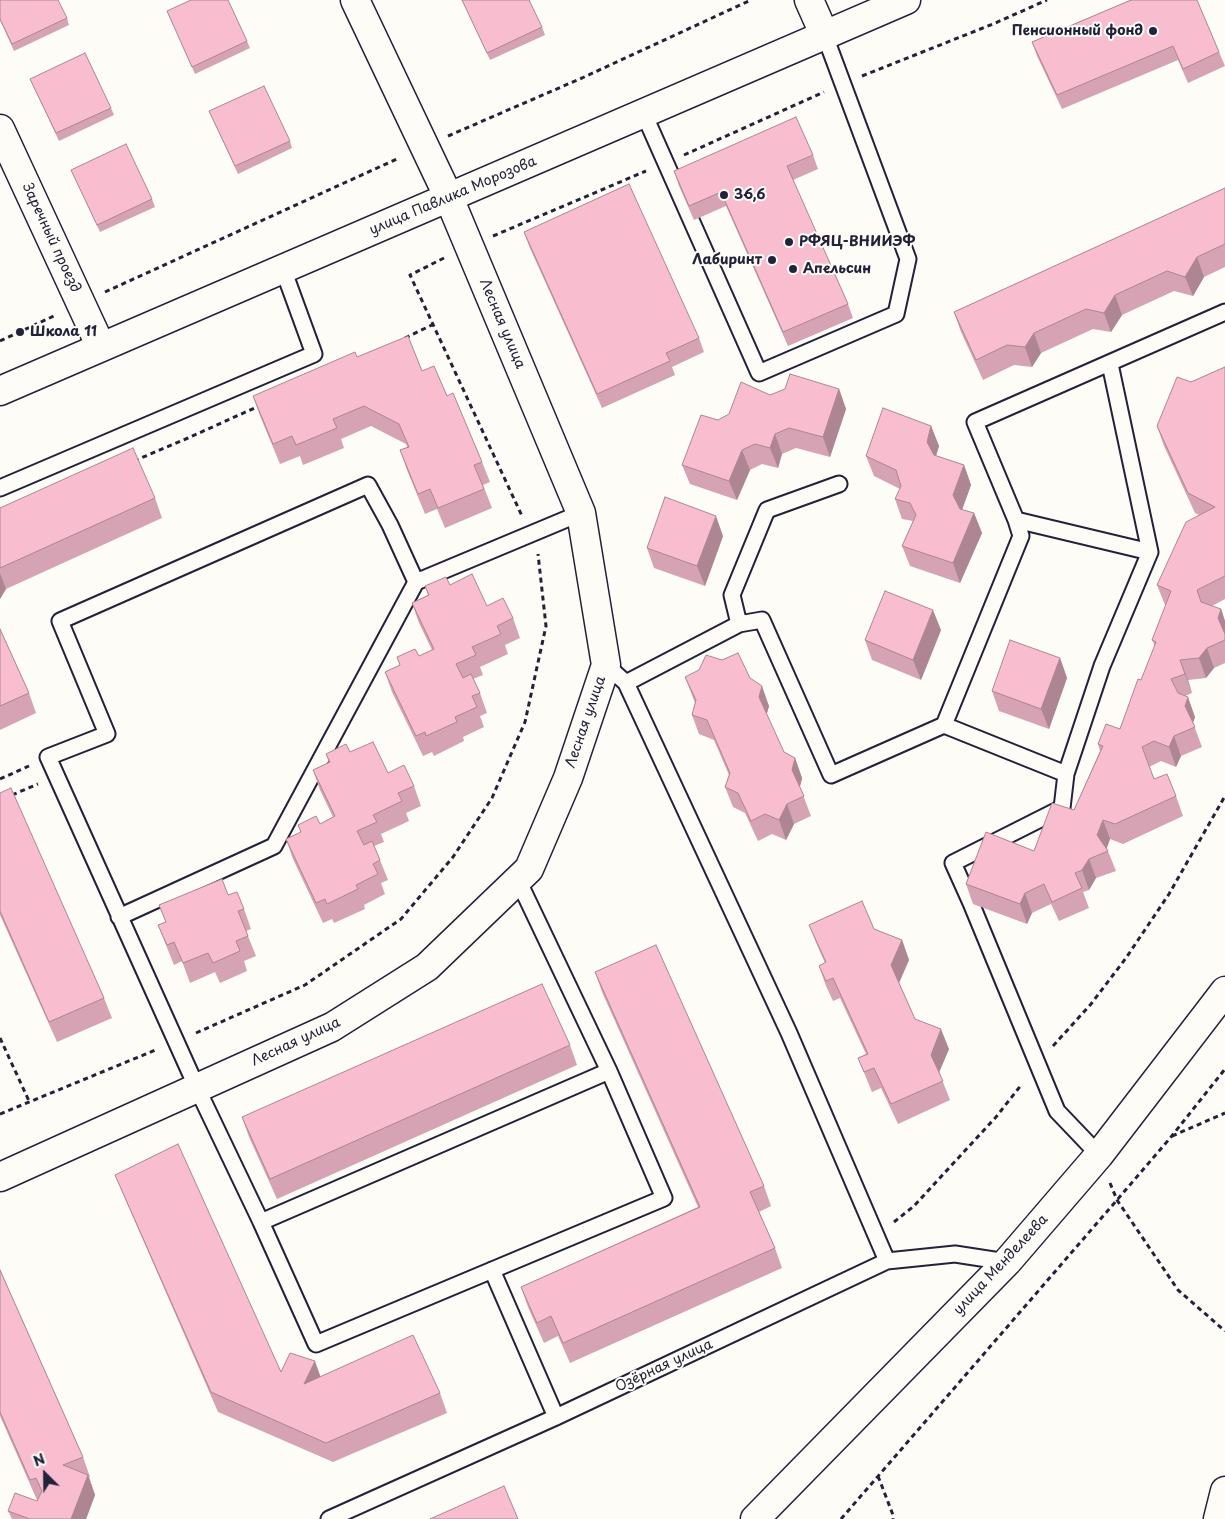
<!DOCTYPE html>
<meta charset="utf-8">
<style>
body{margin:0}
#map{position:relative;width:1225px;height:1519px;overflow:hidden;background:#fdfcf7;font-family:"Playpen Sans",sans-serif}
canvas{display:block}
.north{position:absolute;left:20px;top:1449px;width:50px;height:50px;-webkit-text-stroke:4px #fdfcf7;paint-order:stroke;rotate:337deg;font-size:14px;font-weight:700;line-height:20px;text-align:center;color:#22223b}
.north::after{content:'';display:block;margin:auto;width:18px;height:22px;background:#22223b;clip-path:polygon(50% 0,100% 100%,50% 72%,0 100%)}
</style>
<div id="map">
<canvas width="1225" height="1519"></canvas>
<div class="north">N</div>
</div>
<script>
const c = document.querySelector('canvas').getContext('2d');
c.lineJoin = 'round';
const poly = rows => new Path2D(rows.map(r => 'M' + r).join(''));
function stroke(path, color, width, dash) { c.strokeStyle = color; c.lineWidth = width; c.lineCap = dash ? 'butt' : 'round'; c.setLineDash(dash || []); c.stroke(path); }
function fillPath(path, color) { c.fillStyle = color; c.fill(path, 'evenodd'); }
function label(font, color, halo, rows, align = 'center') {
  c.font = font + ' "Playpen Sans",sans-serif'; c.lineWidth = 4; c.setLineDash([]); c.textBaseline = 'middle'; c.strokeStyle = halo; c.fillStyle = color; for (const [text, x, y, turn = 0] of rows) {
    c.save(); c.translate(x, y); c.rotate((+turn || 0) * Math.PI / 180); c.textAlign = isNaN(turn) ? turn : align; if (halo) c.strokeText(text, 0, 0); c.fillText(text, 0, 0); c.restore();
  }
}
const path = poly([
 [862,76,993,24,1047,0],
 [448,136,582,78,751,0],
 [684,155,824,92],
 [493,236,646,171],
 [444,258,410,275,522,516],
 [105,292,399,158],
 [405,338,434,324],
 [0,341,56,315],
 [134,461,188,438,259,406],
 [0,779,29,766],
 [12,795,38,784],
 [196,1033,305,985,401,919,453,857,492,798,525,722,546,626,538,554],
 [0,1038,29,1101],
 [1053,1046,1091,1004,1126,958,1169,894,1225,796],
 [0,1114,158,1049],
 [1172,1136,1225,1113],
 [1110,1183,1117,1200,1178,1290,1225,1331],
 [894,1222,914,1206,996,1117,1022,1084],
 [878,1476,893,1515,893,1519],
 [841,1519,1117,1200,1171,1137,1225,1069]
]);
const lane = poly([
 [644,114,759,373,896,314,908,259,825,36],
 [0,488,314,354,283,269],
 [1150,552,1016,520,975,422,1225,312],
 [416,582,390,525,368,485,60,621,107,734,48,757,197,1088,261,1222,609,1071,518,880],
 [739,624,762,620,831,775,944,725,1021,536,1016,520],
 [606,665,626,683,789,1033,887,1261],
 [626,683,739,624,732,595,767,510,839,484],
 [944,725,1066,774],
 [119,917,274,846,416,582,581,513],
 [1099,1155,1057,1111,971,903,953,863,1062,808,1066,774,1102,666,1150,552,1110,364],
 [261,1222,316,1344,664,1198,609,1071],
 [492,1270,556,1417],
 [329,1519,556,1417,887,1261,955,1254,1007,1262]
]);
const street = poly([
 [809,0,825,36],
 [0,129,101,347],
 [0,1177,332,1027,427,967,529,869,568,778,606,665,581,513,449,198,355,0],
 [755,1519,1007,1262,1099,1155,1225,991],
 [1218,1519,1225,1491]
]);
const secondary = poly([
 [0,391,906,0]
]);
const wall = poly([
 [0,0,67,18,69,25,14,51,0,20],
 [462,0,542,27,545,35,490,60],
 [1131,0,1219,52,1225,66,1188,83,1178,60,1062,109,1037,56,1032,42],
 [167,11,247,41,250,48,195,74],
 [30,79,111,108,114,115,59,141],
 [209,111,290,141,292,148,238,174],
 [813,155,818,169,793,180,848,304,853,318,788,346,726,206,694,220,679,186,674,171],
 [71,170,152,199,155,207,100,232],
 [1225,188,1225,267,1204,277,1193,296,1174,291,1122,315,1111,332,1093,329,1041,353,1032,367,1014,365,983,380,961,332,954,312],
 [524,232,699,338,704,352,672,367,675,375,602,408,529,246],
 [357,357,422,371,447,396,482,462,490,482,483,485,492,508,445,528,437,509,425,514,407,470,400,450,407,447,406,444,371,426,341,439,344,448,303,465,300,456,280,464,260,416,253,396],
 [1225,367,1225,599,1212,606,1221,609,1225,621,1225,663,1214,668,1206,678,1188,680,1192,693,1185,696,1195,717,1193,723,1202,747,1181,756,1176,767,1161,761,1149,767,1154,779,1176,796,1183,816,1123,844,1110,839,1107,848,1108,851,1116,871,1096,878,1089,890,1083,892,1089,908,1059,921,1051,904,1032,913,1027,924,973,904,966,884,1034,851,1074,810,1100,751,1098,744,1120,729,1141,680,1155,646,1152,640,1166,605,1165,605,1157,585,1199,515,1195,513,1164,446,1157,426,1191,382],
 [839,389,846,409,830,457,796,448,782,454,778,468,762,464,750,470,737,500,690,484,682,465,718,420],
 [931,426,939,446,936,456,964,465,971,485,962,510,974,513,982,533,960,583,910,566,902,546,913,521,902,519,895,499,900,489,874,476,866,456],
 [155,498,162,518,6,589,0,599,0,508],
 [723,536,705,586,654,568,647,548],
 [450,585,487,606,513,618,520,638,505,645,508,654,480,667,483,675,473,679,480,693,487,713,480,716,484,727,463,737,464,741,434,756,432,752,423,756,392,692,385,672,400,665,397,657,419,656,432,650,419,623,412,603,428,595,425,586],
 [0,629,29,693,36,713,0,730],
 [941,630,921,680,872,660,865,640],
 [1060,658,1067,678,1049,729,999,711,992,691],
 [685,677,750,678,769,706,766,715,784,752,795,758,802,778,800,787,811,816,794,824,786,840,772,834,758,841,745,813,733,807,725,787,729,775,714,740,699,734,692,715,695,703],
 [350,752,388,773,414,786,421,806,406,813,409,821,381,834,384,842,374,846,380,860,388,880,381,883,385,894,364,905,365,909,334,923,332,919,323,923,293,859,286,839,301,833,298,825,320,824,333,817,320,790,313,770,329,763,326,754],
 [0,793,104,998,112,1018,57,1042,0,915],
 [228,895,244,909,251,929,246,931,256,956,244,961,247,971,220,983,215,972,190,983,182,961,174,965,158,925,166,922,159,905],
 [809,925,874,929,902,940,909,960,899,983,915,1019,949,1049,939,1072,950,1100,898,1124,881,1088,872,1092,858,1058,866,1054,840,998,833,1001,826,986,819,966,825,963,817,945],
 [595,972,764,1186,771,1206,759,1212,775,1248,782,1268,570,1363,558,1336,544,1343,528,1307,521,1287,698,1207,602,992],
 [570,1045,577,1065,277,1199,249,1137,242,1117],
 [115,1175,281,1372,440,1393,447,1413,333,1462,218,1412,123,1194],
 [0,1270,83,1457,90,1477,89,1477,95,1495,86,1519,12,1519,8,1511,37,1501,38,1500,37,1500,0,1416]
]);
const shadedWall = poly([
 [1197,257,1204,277,1193,296,1185,277],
 [1115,295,1122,315,1111,332,1104,313],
 [1034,333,1041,353,1032,367,1025,347],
 [839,389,846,409,830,457,823,437],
 [931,426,939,446,934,462,927,442],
 [775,434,782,454,778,468,770,448],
 [742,450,750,470,737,500,729,481],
 [964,465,971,485,960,515,953,495],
 [974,513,982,533,960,583,953,563],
 [716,516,723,536,705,586,697,566],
 [0,573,6,589,0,599],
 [1221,609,1225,621,1225,638,1218,618],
 [933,610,941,630,921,680,913,660],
 [1207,648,1214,668,1206,678,1199,658],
 [1060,658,1067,678,1049,729,1041,709],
 [1180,660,1188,680,1192,693,1185,674],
 [762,686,769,706,766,717,759,697],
 [1188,697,1195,717,1192,725,1185,706],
 [1174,736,1181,756,1176,767,1169,747],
 [795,758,802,778,799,790,792,770],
 [787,804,794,824,786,840,779,820],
 [1103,820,1110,839,1105,852,1097,835],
 [1089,859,1096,878,1089,890,1082,870],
 [1025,893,1032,913,1027,924,1020,904],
 [902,940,909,960,898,985,891,965],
 [941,1029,949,1049,938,1075,931,1055],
 [315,1361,322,1381,304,1384],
 [88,1475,95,1495,86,1519,71,1519]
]);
const building = poly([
 [0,0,58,0,67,18,12,44,0,19,0,0],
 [191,0,228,0,247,41,192,67,167,11,191,0],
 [462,0,529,0,542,27,487,53,462,0],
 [1131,0,1197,0,1219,52,1183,69,1173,46,1057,95,1032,42,1131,0],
 [85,53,111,108,56,133,30,79,85,53],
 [264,86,290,141,235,166,209,111,264,86],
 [796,117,813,155,787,166,848,304,783,332,721,192,689,206,674,171,796,117],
 [126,144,152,199,97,225,71,170,126,144],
 [629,184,699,338,666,353,670,361,597,394,524,232,629,184],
 [1225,188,1225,244,1197,257,1185,277,1167,271,1115,295,1104,313,1086,309,1034,333,1025,347,1007,345,976,360,954,312,1225,188],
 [408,336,422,371,434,366,447,396,453,393,482,462,474,465,484,489,438,508,430,489,418,494,400,450,409,447,399,424,364,406,333,419,337,428,296,445,292,436,273,444,253,396,355,352,357,357,408,336],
 [1225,367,1225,576,1197,590,1201,602,1221,609,1218,618,1225,634,1225,640,1207,648,1199,658,1180,660,1185,674,1171,679,1178,693,1188,697,1185,706,1195,727,1174,736,1169,747,1154,741,1142,747,1154,779,1167,774,1176,796,1115,824,1103,820,1097,835,1108,851,1089,859,1082,870,1075,873,1082,888,1052,902,1044,884,1025,893,1020,904,966,884,986,832,1034,851,1052,803,1074,810,1103,746,1098,744,1106,724,1120,729,1138,679,1141,680,1156,642,1152,640,1171,591,1157,585,1186,522,1215,507,1188,493,1157,426,1177,377,1191,382,1225,367],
 [790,374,839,389,823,437,789,428,775,434,770,448,755,444,742,450,729,481,682,465,701,415,718,420,729,414,741,382,770,395,785,389,790,374],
 [883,408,931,426,927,442,934,455,964,465,953,495,960,509,974,513,953,563,902,546,916,515,910,503,895,499,901,486,896,470,866,456,883,408],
 [133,448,155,498,0,568,0,508,133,448],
 [665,497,716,516,697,566,647,548,665,497],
 [472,574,487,606,503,598,513,618,497,626,501,634,472,647,476,655,456,664,463,678,471,674,480,693,472,696,477,707,455,717,457,722,426,736,425,732,416,736,385,672,400,665,397,657,415,649,419,656,434,649,412,603,429,595,425,586,446,577,450,585,472,574],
 [885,591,933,610,913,660,865,640,885,591],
 [0,629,29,693,0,706,0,629],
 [1010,640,1060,658,1041,709,992,691,1010,640],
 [738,653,750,678,762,686,759,697,784,752,795,758,792,770,804,796,787,804,779,820,765,814,751,821,738,793,725,787,730,773,707,720,692,715,696,700,685,677,699,670,706,655,722,660,738,653],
 [373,742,388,773,404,765,414,786,398,793,402,801,373,815,377,822,357,831,364,845,372,841,380,860,373,864,378,874,356,885,358,889,327,904,325,899,316,903,286,839,301,832,298,825,316,816,320,824,335,816,313,770,330,762,326,754,346,744,350,752,373,742],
 [11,788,104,998,49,1022,0,911,0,793,11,788],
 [222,879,228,895,237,892,244,909,238,911,248,936,236,941,240,951,213,963,208,953,183,963,174,942,167,945,158,925,166,922,159,905,222,879],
 [862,901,874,929,902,940,891,965,915,1019,941,1029,931,1055,943,1081,891,1104,874,1068,864,1072,858,1058,868,1054,833,978,826,981,819,966,826,962,809,925,862,901],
 [656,945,764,1186,750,1192,775,1248,563,1343,551,1316,537,1323,521,1287,700,1207,595,972,656,945],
 [542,984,570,1045,270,1179,242,1117,542,984],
 [178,1144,281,1372,290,1353,315,1361,304,1384,413,1335,440,1393,326,1443,211,1392,115,1175,178,1144],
 [0,1270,83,1457,63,1465,88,1475,71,1519,30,1519,8,1511,15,1493,37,1501,42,1491,36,1478,30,1480,0,1412,0,1270],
 [504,1486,518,1519,430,1519,504,1486]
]);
const markers = [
 [1153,31,5,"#22223b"],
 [724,195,5,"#22223b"],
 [789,242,5,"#22223b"],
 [772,260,5,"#22223b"],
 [793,269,5,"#22223b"],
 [20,332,5,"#22223b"]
];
const poiNames = [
 ["Пенсионный фонд",1143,31,"right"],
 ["36,6",734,195],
 ["РФЯЦ-ВНИИЭФ",799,242],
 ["Лабиринт",762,260,"right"],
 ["Апельсин",803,269],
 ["Школа 11",30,332]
];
const streetNames = [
 ["улица Павлика Морозова",453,196,-23],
 ["Заречный проезд",51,238,65],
 ["Лесная улица",502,324,67],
 ["Лесная улица",586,722,-71],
 ["Лесная улица",296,1042,-25],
 ["улица Менделеева",1001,1265,-47],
 ["Озёрная улица",664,1366,-25]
];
stroke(lane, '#22223b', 19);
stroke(street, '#22223b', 31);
stroke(secondary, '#22223b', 31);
stroke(path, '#22223b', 3, [5, 4]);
stroke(lane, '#fdfcf7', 15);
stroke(street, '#fdfcf7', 28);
stroke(secondary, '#fdfcf7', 28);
fillPath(wall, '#d5a3b3');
fillPath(shadedWall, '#ae8592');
fillPath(building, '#f8bed0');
stroke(building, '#ae8592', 1);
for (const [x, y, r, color] of markers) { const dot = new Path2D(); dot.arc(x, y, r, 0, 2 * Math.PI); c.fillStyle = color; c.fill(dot); stroke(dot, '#fdfcf7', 2); }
label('bold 14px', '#22223b', '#fdfcf7', poiNames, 'left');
label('14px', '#22223b', '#fdfcf7', streetNames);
</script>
